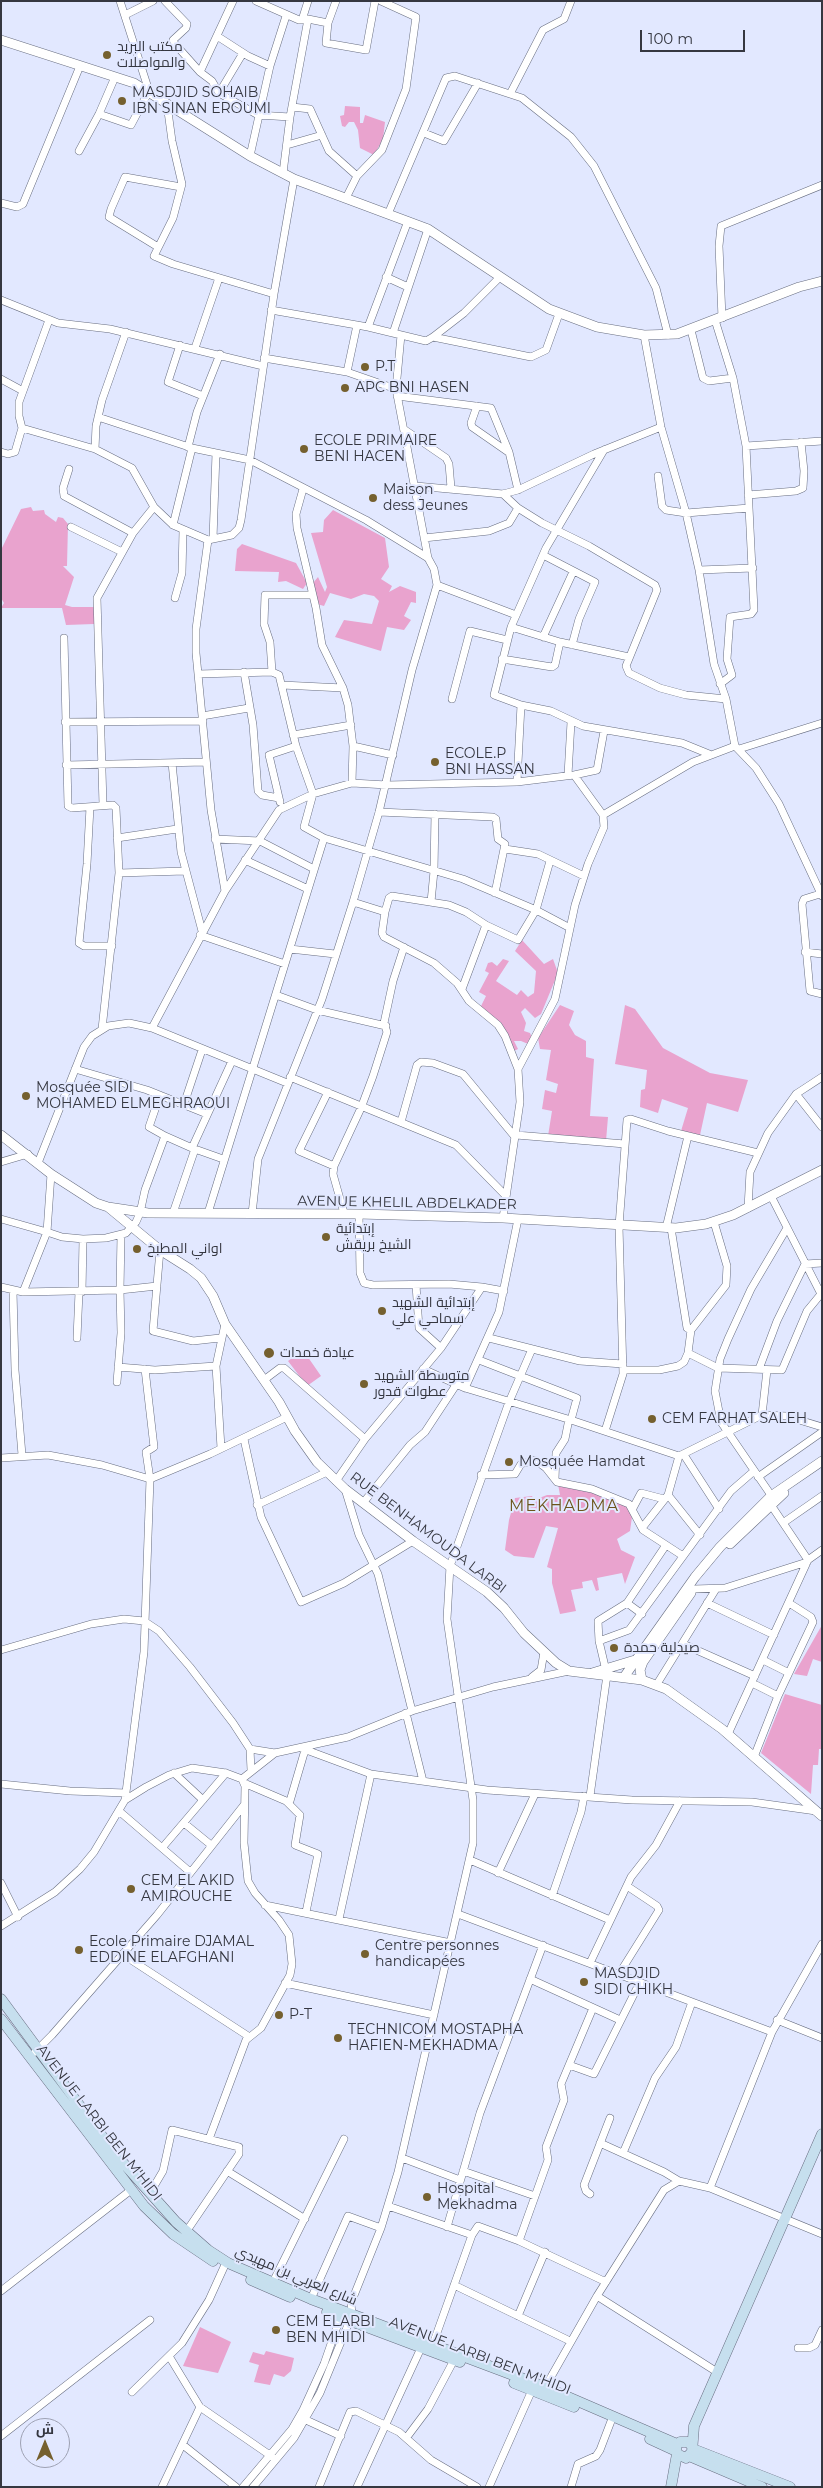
<!DOCTYPE html>
<meta charset="utf-8">
<style>
body{margin:0}
#map{position:relative;width:823px;height:2488px;overflow:hidden;background:#e2e8ff;font-family:Montserrat,Cairo,sans-serif}
canvas{display:block}
.frame{position:absolute;inset:0;border:2px solid #353740;pointer-events:none}
.north{position:absolute;left:20px;top:2418px;width:50px;height:50px;box-sizing:border-box;background:#e2e8ff;border:1px solid #9da1b3;border-radius:50%;rotate:0deg;font-size:14px;font-weight:700;line-height:20px;text-align:center;color:#353740}
.north::after{content:'';display:block;margin:auto;width:18px;height:22px;background:#75602f;clip-path:polygon(50% 0,100% 100%,50% 72%,0 100%)}
.scale{position:absolute;left:640px;top:30px;width:105px;height:22px;box-sizing:border-box;border:2px solid #353740;border-top:0;padding-left:6px;font-size:15px;line-height:18px;white-space:nowrap;color:#353740;-webkit-text-stroke:4px #e2e8ff;paint-order:stroke}
</style>
<div id="map">
<canvas width="823" height="2488"></canvas>
<div class="frame"></div>
<div class="north">ش</div>
<div class="scale">100 m</div>
</div>
<script>
const c = document.querySelector('canvas').getContext('2d');
c.lineJoin = 'round';
function fillPath(path, color) { c.fillStyle = color; c.fill(path, 'evenodd'); }
const poly = rows => new Path2D(rows.map(r => 'M' + r).join(''));
function stroke(path, color, width, dash) { c.strokeStyle = color; c.lineWidth = width; c.lineCap = dash ? 'butt' : 'round'; c.setLineDash(dash || []); c.stroke(path); }
function label(font, color, halo, rows, align = 'center') {
  c.font = font + ' Montserrat,Cairo,sans-serif'; c.lineWidth = 4; c.setLineDash([]); c.textBaseline = 'middle'; c.strokeStyle = halo; c.fillStyle = color; for (const [text, x, y, turn = 0] of rows) {
    c.save(); c.translate(x, y); c.rotate((+turn || 0) * Math.PI / 180); c.textAlign = isNaN(turn) ? turn : align; if (halo) c.strokeText(text, 0, 0); c.fillText(text, 0, 0); c.restore();
  }
}
const green = poly([
 [345,106,360,107,360,123,363,123,365,115,385,122,383,139,374,155,360,148,358,130,354,122,349,122,345,127,342,126,340,116,344,115],
 [31,507,33,511,44,510,45,514,56,522,58,517,63,518,68,524,67,566,63,566,74,577,65,605,72,607,95,607,94,624,66,625,62,608,1,608,4,603,1,598,1,550,21,509],
 [333,510,385,538,389,567,381,579,392,586,389,592,400,586,416,592,416,603,411,602,404,616,411,620,404,630,387,627,381,651,335,637,344,620,372,624,379,601,374,596,364,594,351,599,330,593,324,606,317,604,313,583,318,577,325,592,327,587,311,533,323,532,324,520],
 [242,544,296,563,307,583,303,589,286,581,278,582,279,572,235,571,237,549],
 [522,940,544,964,553,959,558,973,541,1014,535,1018,525,1008,521,1012,526,1023,524,1031,530,1033,533,1040,528,1044,521,1041,514,1041,518,1049,514,1051,480,1008,486,996,479,992,489,973,485,971,488,963,492,962,497,966,503,959,509,961,496,981,517,995,521,990,528,997,534,993,536,971,515,951],
 [560,1005,574,1011,569,1025,575,1035,586,1041,586,1057,594,1059,590,1116,608,1117,606,1141,548,1136,552,1111,542,1109,545,1090,556,1093,558,1084,546,1080,551,1050,540,1049,538,1038],
 [625,1005,635,1009,663,1048,710,1073,748,1080,738,1112,707,1103,700,1135,681,1131,688,1108,662,1099,658,1113,640,1107,641,1090,645,1089,647,1070,615,1064],
 [303,1350,321,1376,307,1386,288,1361],
 [558,1484,591,1489,629,1507,632,1517,630,1531,617,1539,621,1550,635,1557,625,1584,622,1573,597,1578,599,1590,596,1591,592,1580,582,1582,583,1588,571,1590,576,1611,560,1614,552,1583,552,1569,547,1567,558,1528,546,1526,534,1558,514,1556,505,1550,509,1520,515,1498,532,1496,534,1500,547,1495,560,1495],
 [822,1625,822,1662,813,1659,807,1676,794,1674],
 [785,1694,822,1705,822,1749,819,1749,818,1765,813,1765,811,1794,761,1753],
 [200,2327,231,2342,218,2373,183,2366],
 [266,2351,294,2358,291,2371,284,2377,274,2374,270,2385,254,2382,259,2365,249,2362,253,2352,264,2355]
]);
const minor = poly([
 [165,1,187,24,186,28,173,40,175,44,200,72,212,81,219,93,258,115,290,117],
 [256,1,299,20,308,19,328,23],
 [336,1,328,23,326,43,366,50,375,1],
 [125,15,153,1],
 [302,20,308,1],
 [217,36,248,56,270,66],
 [200,72,233,1],
 [219,93,243,53],
 [510,94,543,30,564,19,571,1],
 [167,104,172,141,182,184,173,218,154,256,173,264,274,294],
 [292,107,310,109,329,151,357,176],
 [99,114,131,125,149,91,120,1],
 [424,133,444,141,478,83],
 [287,145,322,135],
 [79,151,99,114,115,77],
 [250,156,270,66,286,16],
 [283,173,290,117,308,19],
 [346,198,357,176,382,150,406,89,416,17,381,1],
 [1,203,17,207,23,204,80,66],
 [388,214,446,78,455,76,522,98,571,137,594,166,656,288,668,335],
 [158,247,109,217,111,209,125,177,181,187],
 [386,277,408,287],
 [1,300,58,323,110,329,263,366],
 [271,310,368,327,426,341,433,337,464,313,499,278],
 [722,318,719,246,721,226,822,185],
 [715,320,733,378,746,446,754,610,751,614,730,617,727,659,732,675,720,684],
 [368,327,408,221],
 [691,330,703,378,709,381,733,378],
 [126,332,102,400,96,426,95,449,132,468,154,507,173,525,208,540],
 [393,333,428,229],
 [433,337,531,357,546,350,559,314],
 [180,345,168,382,203,396],
 [195,348,219,278],
 [264,358,347,372,396,389,428,558],
 [347,372,357,325],
 [1,379,23,391],
 [396,389,401,335],
 [397,396,491,408,509,452,518,490],
 [477,406,471,423,472,427,508,452],
 [98,417,192,448,250,460,366,520,428,558,434,569,437,585,412,670,379,812,353,902,385,912,382,933,384,937,434,963,457,983,469,1001,498,1025,505,1036,518,1069,520,1102,503,1218],
 [22,428,95,449],
 [405,430,446,458,449,464,451,488],
 [746,446,822,441],
 [188,447,197,412,220,354],
 [604,450,546,548,511,627,494,695,521,705,551,711,583,726,682,743,709,754],
 [1,452,8,454,15,452,22,428,19,416,19,402,49,320],
 [69,469,63,488,64,496,133,533],
 [658,476,662,506,666,510,686,513,749,508],
 [416,486,503,494,518,490,594,454,661,427],
 [303,489,296,514,297,528,316,608,322,645,343,688,348,705,353,746,352,783],
 [503,494,518,508,542,523,589,546,655,585,657,590,626,666,629,673,660,688,686,695,726,699],
 [748,495,796,491,803,488,804,471,801,442],
 [173,525,192,448],
 [71,527,122,552],
 [424,538,489,531,509,523,518,508],
 [213,539,216,453],
 [543,555,595,582,579,619,572,645],
 [699,570,753,568],
 [437,585,516,615],
 [175,598,182,573,183,530],
 [511,627,560,642,629,657],
 [543,637,573,572],
 [64,638,68,806,72,808,113,805,116,808,119,873,102,1029],
 [502,659,552,667,555,665,560,642],
 [244,672,253,725,258,791,262,795,279,798],
 [272,672,270,642,264,624,265,595,312,595],
 [198,674,272,672,279,675,296,746,313,794,304,827,324,838],
 [282,685,343,688],
 [452,699,470,631,507,640],
 [202,716,249,708],
 [65,722,203,721],
 [293,735,351,725],
 [353,746,393,755],
 [735,746,756,768,779,804,822,896],
 [739,749,822,723],
 [172,763,181,852,202,931],
 [66,765,206,762],
 [568,775,571,722],
 [574,775,597,770,604,731],
 [517,782,521,705],
 [280,802,269,755,296,746],
 [103,805,97,598,133,533,154,507],
 [90,807,87,864,79,943,84,946,112,946],
 [379,812,493,817,496,819,498,839,505,844,495,893],
 [603,815,693,762,735,746,726,699,714,664,699,570,686,513,661,427,644,335],
 [117,838,177,829],
 [215,839,260,841,314,869],
 [505,849,538,854,584,876],
 [245,860,308,889],
 [119,873,185,871],
 [225,891,279,810,313,794,352,783,387,785,517,782,574,775,603,815,604,827,588,864,575,905,555,999,518,1069],
 [820,894,804,899,802,904,810,991,822,994],
 [431,902,434,871,435,814],
 [385,912,389,898,392,896,449,905,466,912,486,925,518,940,536,910,550,861],
 [200,935,285,964],
 [290,949,335,954],
 [805,952,822,954],
 [462,989,486,925],
 [276,995,317,1010,386,1026],
 [152,1028,225,891,211,810,196,653,196,629,208,540,232,535,239,528,241,520,274,294,294,179],
 [75,1069,147,1090,207,1114],
 [290,1077,456,1145,506,1196],
 [328,1092,299,1151,334,1166],
 [796,1094,822,1127],
 [160,1095,149,1127,165,1136],
 [184,1104,202,1050],
 [401,1122,417,1065,421,1062,433,1063,463,1074,515,1137],
 [516,1135,625,1144],
 [192,1148,223,1159],
 [1,1162,28,1154],
 [38,1163,84,1047,92,1036,108,1026,129,1023,152,1028,287,1083],
 [51,1174,47,1232,62,1237,83,1239,106,1238,126,1233,136,1222,140,1213,145,1190,165,1136,192,1148,232,1061],
 [771,1196,822,1296],
 [748,1208,750,1172,768,1133,796,1094,822,1077],
 [173,1213,195,1149],
 [208,1213,324,838,463,879,536,910,570,928],
 [344,1213,333,1174,334,1166,361,1108,373,1076,387,1032,384,1023,393,981,404,947],
 [252,1214,258,1159,322,999,353,902],
 [359,1214,360,1273,364,1283,373,1285,449,1284,482,1287],
 [1,1219,47,1232,23,1292,1,1287],
 [666,1228,688,1136],
 [671,1228,687,1328,691,1330,726,1285,727,1266,714,1222],
 [160,1250,153,1331,193,1341,220,1338],
 [416,1285,419,1328,441,1348],
 [13,1291,15,1370,22,1455],
 [23,1292,120,1290,121,1235],
 [82,1292,83,1239],
 [77,1338,79,1292],
 [489,1338,580,1361,623,1364],
 [688,1353,718,1368,782,1370,807,1311,821,1294],
 [479,1360,577,1398,571,1420],
 [118,1367,155,1370,216,1366],
 [423,1369,465,1388,571,1420,679,1456,762,1415,786,1416,822,1427],
 [759,1369,777,1321,805,1264,822,1263],
 [623,1370,659,1370,678,1366,684,1362,688,1353,691,1330],
 [264,1380,280,1368,284,1368,365,1439],
 [117,1382,121,1333,120,1290,157,1286],
 [465,1388,499,1312,518,1219],
 [762,1415,767,1370],
 [605,1431,623,1374,619,1226,627,1120,631,1119,668,1131,758,1153],
 [244,1439,261,1517,301,1602,344,1583,413,1541],
 [221,1448,216,1366,225,1324],
 [684,1455,719,1509],
 [1,1458,48,1455,102,1465,150,1479,146,1452,154,1447,145,1369],
 [481,1475,515,1474,521,1464,535,1460,546,1468,557,1482,592,1489,629,1504,643,1530,683,1556],
 [758,1477,822,1432],
 [555,1479,556,1453,565,1439,569,1419],
 [336,1481,365,1439,441,1348,482,1287,504,1291],
 [345,1489,359,1535,378,1574,412,1711],
 [668,1495,700,1535],
 [773,1498,721,1422,715,1391,720,1359,728,1339,751,1289,787,1228],
 [363,1503,410,1445,425,1432,456,1385],
 [257,1505,327,1472],
 [771,1505,808,1560],
 [633,1508,641,1493,664,1499],
 [783,1523,822,1496],
 [642,1528,668,1495,679,1456],
 [694,1589,725,1588,807,1562],
 [627,1603,642,1614],
 [707,1603,774,1635],
 [599,1641,629,1630,731,1491,754,1471],
 [683,1644,755,1676],
 [1,1650,91,1624,124,1619,144,1621,159,1631,190,1667,233,1723,250,1749,251,1770],
 [763,1660,789,1673],
 [532,1677,541,1670,544,1652],
 [752,1683,778,1696],
 [657,1684,716,1589],
 [406,1713,423,1781],
 [728,1734,808,1560,822,1550],
 [301,1748,371,1774,487,1790,632,1800,752,1802,816,1811],
 [250,1749,275,1753,348,1737,412,1711,459,1697,493,1687,569,1671],
 [754,1757,778,1696,813,1622,811,1617,789,1603],
 [174,1773,203,1800],
 [242,1779,275,1753],
 [244,1783,286,1801,290,1801,305,1750],
 [1,1784,70,1791,126,1793],
 [590,1796,607,1675,599,1641,598,1621,627,1603,666,1545],
 [125,1800,144,1652,150,1479,210,1454,287,1417],
 [286,1801,300,1815,295,1845,318,1854,306,1912],
 [119,1811,190,1872],
 [184,1823,211,1845],
 [162,1848,226,1773],
 [470,1860,610,1920],
 [498,1873,535,1794],
 [1,1883,18,1917],
 [552,1896,581,1812,584,1796],
 [265,1905,451,1943],
 [458,1914,772,2032,822,1944],
 [339,1919,371,1774],
 [1,1926,55,1892,80,1869,94,1852,125,1800,146,1787,169,1775,192,1768,226,1773,242,1779,245,1786,244,1843,248,1881,255,1893,279,1920,289,1935,292,1964,290,1975,261,2028,246,2040,209,2139],
 [122,1954,248,2036],
 [590,1963,631,1877,656,1845,680,1801],
 [619,1974,659,1910,657,1906,627,1886],
 [530,1979,620,2020],
 [285,1983,434,2015],
 [777,2020,822,2038],
 [772,2032,710,2188,822,2234],
 [35,2052,52,2035,157,1915,244,1805],
 [569,2065,594,2074,640,1982],
 [600,2143,664,2172,679,2181],
 [623,2153,655,2078,676,2047,692,2002],
 [402,2158,460,2180],
 [227,2171,305,2219],
 [463,2171,535,2196],
 [150,2193,163,2171,172,2130,239,2147,239,2154,186,2232],
 [590,2194,586,2191,584,2185,610,2118],
 [388,2206,472,2235],
 [447,2227,480,2113,543,1945],
 [519,2241,548,2160,546,2147,564,2100,561,2084,593,2008],
 [273,2282,344,2139],
 [454,2285,570,2341],
 [1,2291,131,2190],
 [597,2296,717,2372],
 [311,2299,348,2216,381,2228],
 [518,2316,545,2252],
 [433,2344,472,2235,478,2226,519,2241,606,2282],
 [798,2348,809,2348,815,2345,822,2330],
 [169,2356,200,2407,274,2458],
 [543,2391,597,2296,664,2190,679,2181,710,2188],
 [132,2392,182,2343,209,2300,224,2267],
 [306,2420,341,2436],
 [1,2436,150,2320],
 [407,2437,428,2409,454,2360],
 [183,2445,236,2487],
 [162,2487,200,2407],
 [243,2487,292,2429,303,2410,324,2364,341,2315],
 [253,2487,294,2438,320,2393,352,2315,351,2303,381,2228,398,2172,473,1843,473,1800,447,1619,450,1566,509,1402,532,1349],
 [319,2487,350,2412,356,2411,399,2432,431,2460,477,2487],
 [357,2487,421,2348],
 [489,2487,532,2390],
 [571,2487,578,2464,596,2456,600,2450,613,2416]
]);
const tertiary = poly([
 [1,40,134,83,250,156,294,179,428,229,549,309,597,327,644,335,677,334,799,287,822,281],
 [1,1135,51,1174,96,1203,108,1207,148,1213,359,1214,503,1218,676,1228,706,1224,733,1215,822,1170],
 [108,1207,160,1250,190,1269,201,1278,213,1296,225,1324,279,1402,295,1431,317,1462,345,1489,413,1541,487,1592,504,1608,524,1633,556,1663,569,1671,642,1680,666,1689,722,1729,822,1816],
 [730,1544,784,1493],
 [592,1673,635,1660],
 [624,1677,695,1577,720,1547,771,1496,822,1461],
 [642,1680,640,1670,643,1662,691,1593]
]);
const secondary = poly([
 [1,1999,116,2155,176,2222,208,2250,228,2263,311,2299,545,2387,677,2444],
 [1,2019,144,2206,173,2234,213,2261],
 [251,2280,290,2297],
 [327,2312,460,2362],
 [514,2383,574,2407],
 [650,2439,676,2451],
 [692,2446,688,2442,680,2442,676,2446,677,2454,686,2458,692,2452,694,2426,822,2134],
 [693,2449,790,2487],
 [689,2456,762,2487],
 [671,2487,677,2454]
]);
const markers = [
 [107,55,5,"#75602f"],
 [122,101,5,"#75602f"],
 [365,367,5,"#75602f"],
 [345,388,5,"#75602f"],
 [304,449,5,"#75602f"],
 [373,498,5,"#75602f"],
 [435,762,5,"#75602f"],
 [26,1096,5,"#75602f"],
 [326,1237,5,"#75602f"],
 [137,1249,5,"#75602f"],
 [382,1311,5,"#75602f"],
 [269,1353,6,"#75602f"],
 [364,1384,5,"#75602f"],
 [652,1419,5,"#75602f"],
 [509,1462,5,"#75602f"],
 [614,1648,5,"#75602f"],
 [131,1889,5,"#75602f"],
 [79,1950,5,"#75602f"],
 [365,1954,5,"#75602f"],
 [584,1982,5,"#75602f"],
 [279,2015,5,"#75602f"],
 [338,2038,5,"#75602f"],
 [427,2197,5,"#75602f"],
 [276,2330,5,"#75602f"]
];
const poiNames = [
 ["مكتب البريد",117,47],
 ["والمواصلات",117,63],
 ["MASDJID SOHAIB",132,93],
 ["IBN SINAN EROUMI",132,109],
 ["P.T",375,367],
 ["APC BNI HASEN",355,388],
 ["ECOLE PRIMAIRE",314,441],
 ["BENI HACEN",314,457],
 ["Maison",383,490],
 ["dess Jeunes",383,506],
 ["ECOLE.P",445,754],
 ["BNI HASSAN",445,770],
 ["Mosquée SIDI",36,1088],
 ["MOHAMED ELMEGHRAOUI",36,1104],
 ["إبتدائية",336,1229],
 ["الشيخ بريقش",336,1245],
 ["اواني المطبخ",147,1249],
 ["إبتدائية الشهيد",392,1303],
 ["سماحي علي",392,1319],
 ["عيادة خمدات",280,1353],
 ["متوسطة الشهيد",374,1376],
 ["عطوات قدور",374,1392],
 ["CEM FARHAT SALEH",662,1419],
 ["Mosquée Hamdat",519,1462],
 ["صيدلية حمدة",624,1648],
 ["CEM EL AKID",141,1881],
 ["AMIROUCHE",141,1897],
 ["Ecole Primaire DJAMAL",89,1942],
 ["EDDINE ELAFGHANI",89,1958],
 ["Centre personnes",375,1946],
 ["handicapées",375,1962],
 ["MASDJID",594,1974],
 ["SIDI CHIKH",594,1990],
 ["P-T",289,2015],
 ["TECHNICOM MOSTAPHA",348,2030],
 ["HAFIEN-MEKHADMA",348,2046],
 ["Hospital",437,2189],
 ["Mekhadma",437,2205],
 ["CEM ELARBI",286,2322],
 ["BEN MHIDI",286,2338]
];
const streetNames = [
 ["AVENUE KHELIL ABDELKADER",407,1203,1],
 ["RUE BENHAMOUDA LARBI",428,1533,37],
 ["AVENUE LARBI BEN M'HIDI",99,2123,52],
 ["شارع العربي بن مهيدي",296,2276,23],
 ["AVENUE LARBI BEN M'HIDI",480,2356,21]
];
const quarterNames = [
 ["MEKHADMA",564,1506]
];
fillPath(green, '#e9a3ce');
stroke(minor, '#686e81', 8);
stroke(tertiary, '#686e81', 10);
stroke(secondary, '#686e81', 11);
stroke(minor, '#fff', 7);
stroke(tertiary, '#fff', 9);
stroke(secondary, '#c6dfee', 10);
for (const [x, y, r, color] of markers) { const dot = new Path2D(); dot.arc(x, y, r, 0, 2 * Math.PI); c.fillStyle = color; c.fill(dot); stroke(dot, '#e2e8ff', 2); }
label('14px', '#353740', '#e2e8ff', poiNames, 'left');
label('14px', '#353740', '#e2e8ff', streetNames);
c.letterSpacing = '1px';
label('16px', '#6c541b', '#e2e8ff', quarterNames);
c.letterSpacing = '0px';
</script>
